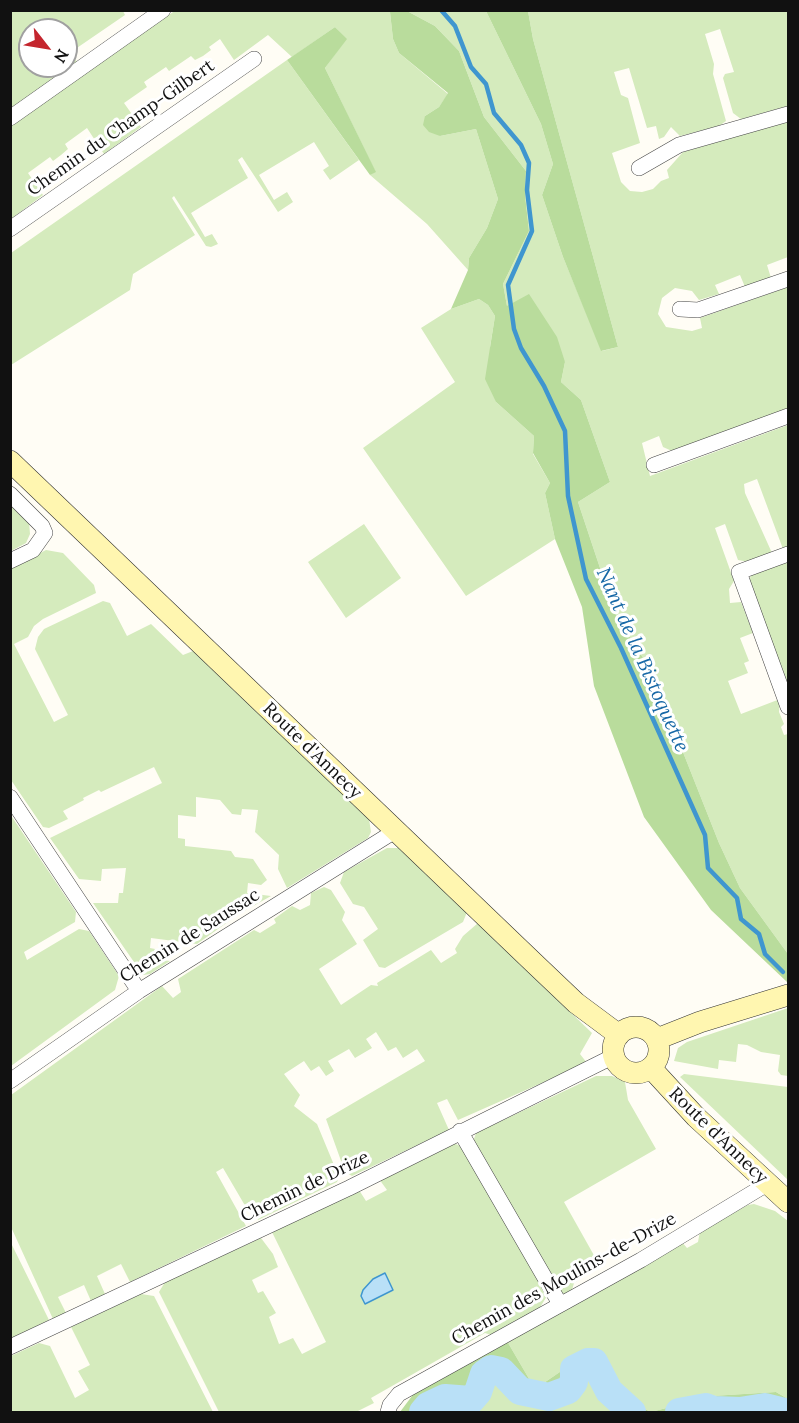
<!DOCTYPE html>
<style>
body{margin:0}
#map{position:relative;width:799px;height:1423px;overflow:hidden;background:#fffdf5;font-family:Lora,serif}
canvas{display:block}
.frame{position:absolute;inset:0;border:12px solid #111;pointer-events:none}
.north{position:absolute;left:18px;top:18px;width:60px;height:60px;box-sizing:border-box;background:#fff;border:2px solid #a0a0a0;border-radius:50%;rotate:121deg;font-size:16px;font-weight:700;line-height:24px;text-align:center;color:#111}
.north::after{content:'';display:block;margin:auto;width:21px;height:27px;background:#c4262e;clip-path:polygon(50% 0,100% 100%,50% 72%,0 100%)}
</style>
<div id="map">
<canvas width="799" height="1423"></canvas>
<div class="frame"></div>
<div class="north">N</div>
</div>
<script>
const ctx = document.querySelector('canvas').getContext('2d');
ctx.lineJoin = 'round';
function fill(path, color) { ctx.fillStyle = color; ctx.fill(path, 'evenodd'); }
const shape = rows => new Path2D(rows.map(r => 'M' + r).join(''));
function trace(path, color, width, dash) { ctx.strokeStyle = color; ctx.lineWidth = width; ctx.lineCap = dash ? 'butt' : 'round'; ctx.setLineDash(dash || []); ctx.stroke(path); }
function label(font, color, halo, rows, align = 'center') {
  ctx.font = font + ' Lora,serif'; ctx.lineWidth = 6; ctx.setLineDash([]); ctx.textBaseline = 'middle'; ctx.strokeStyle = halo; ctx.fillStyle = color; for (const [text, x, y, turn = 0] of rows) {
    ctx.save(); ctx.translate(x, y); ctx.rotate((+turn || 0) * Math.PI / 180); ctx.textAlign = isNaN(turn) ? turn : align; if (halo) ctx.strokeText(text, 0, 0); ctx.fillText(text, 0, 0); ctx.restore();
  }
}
fill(shape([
 [176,10,393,11,390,12,393,39,399,53,448,94,439,107,425,116,440,136,476,129,498,199,487,228,469,258,468,270,427,224,370,175,375,171,325,68,346,39,335,27,292,57,268,35,234,60,220,39,209,47,211,50,203,56,195,60,191,56,169,71,166,67,144,82,147,87,124,103,141,127,104,154,87,128,65,144,68,149,61,155,53,161,50,157,28,173,43,195,11,219,11,124],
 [11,11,123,11,125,15,71,52,77,62,11,108],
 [30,30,66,30,66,66,30,66],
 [407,11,486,11,541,124,553,164,542,195,563,257,602,351,618,347,533,39,528,11,788,11,788,106,741,119,733,113,723,78,725,74,734,72,720,29,705,34,714,64,713,74,726,121,719,126,680,136,671,127,664,137,659,139,656,126,647,128,629,68,614,72,621,95,628,98,640,143,612,153,621,182,630,191,642,192,653,189,661,181,669,178,667,170,683,152,788,121,788,257,767,265,771,278,745,287,740,275,715,285,719,294,699,300,692,291,675,288,662,298,658,314,666,327,692,331,702,328,700,318,788,287,788,409,672,451,663,447,659,436,642,443,650,476,788,425,788,547,783,549,757,479,744,484,745,493,772,553,749,562,738,560,725,524,715,528,734,581,729,589,730,603,741,602,753,633,740,638,749,661,744,663,748,673,728,681,741,714,780,699,779,712,784,724,781,727,784,735,788,734,788,954,740,888,719,843,650,669,615,613,578,502,610,482,581,400,561,382,565,362,507,306,503,284,529,231,525,195,526,171,484,117,459,51,435,26],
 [287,60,359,160,330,180,323,170,329,166,314,142,259,175,274,200,287,192,293,202,278,212,242,157,238,160,248,178,191,213,205,237,212,234,218,244,211,247,206,246,174,196,172,198,195,235,133,274,130,290,11,365,11,253],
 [479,299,488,305,495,316,490,347,496,402,534,436,533,454,550,483,545,493,555,539,466,596,363,448,455,382,421,328,451,309],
 [10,504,29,522,30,534,26,543,11,551],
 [364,524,401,578,346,618,308,562],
 [46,550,63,553,94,585,96,593,43,619,34,626,28,637,14,644,54,722,68,715,35,649,38,637,44,629,103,601,110,603,127,636,151,624,183,655,193,651,369,819,371,832,368,838,287,888,278,869,279,855,255,832,258,810,242,809,241,815,232,814,220,800,196,797,196,817,178,815,178,838,185,839,185,846,231,851,235,857,253,859,267,880,261,885,248,883,247,893,271,896,239,914,197,944,151,938,150,948,155,949,153,959,170,961,150,974,143,975,93,903,118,903,119,893,123,893,126,868,102,869,101,881,79,879,50,838,162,783,154,767,101,792,99,790,83,798,84,800,63,811,68,819,49,828,43,827,11,780,11,568],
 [788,558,788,699,748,582,752,574],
 [10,814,76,912,75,922,24,952,27,960,79,929,89,931,119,976,115,990,11,1066],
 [387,848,399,848,467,912,463,922,385,968,379,967,363,940,378,929,364,907,353,904,340,883,344,872],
 [324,887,331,890,345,912,342,920,357,944,319,969,341,1005,371,985,378,986,377,983,431,950,441,963,457,953,455,949,463,936,478,923,592,1033,580,1054,587,1063,458,1120,447,1099,437,1103,449,1130,352,1176,345,1172,326,1119,425,1061,417,1049,403,1058,396,1047,388,1051,376,1032,366,1039,372,1048,355,1058,349,1049,328,1061,334,1071,326,1076,319,1066,311,1071,304,1061,284,1074,300,1095,294,1106,317,1124,339,1177,337,1182,258,1220,253,1211,247,1209,223,1168,216,1172,246,1226,130,1282,121,1264,97,1276,105,1294,91,1301,84,1285,58,1297,66,1313,53,1319,11,1227,11,1095,162,986,173,998,181,992,178,979,254,930,260,933,276,923,274,919,292,906,300,910,310,905,311,893],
 [788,1008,788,1076,781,1075,778,1071,780,1055,761,1052,747,1045,738,1044,736,1062,719,1060,718,1069,674,1061,678,1048,687,1042],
 [684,1074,788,1087,788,1180,680,1077],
 [596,1076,612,1076,625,1082,628,1100,656,1149,564,1202,600,1266,574,1283,572,1290,565,1294,558,1292,473,1142,476,1133],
 [453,1143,463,1147,547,1296,539,1309,491,1335,485,1333,371,1398,374,1403,356,1412,219,1412,159,1292,165,1282,261,1238,273,1254,278,1267,252,1280,258,1293,263,1291,276,1313,269,1317,279,1344,293,1338,302,1354,326,1342,272,1232,359,1190,366,1201,387,1190,379,1179],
 [754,1204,775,1211,788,1221,788,1399,776,1392,712,1396,651,1412,634,1404,622,1394,594,1353,573,1363,535,1389,507,1341,681,1241,687,1248,698,1242,700,1231,748,1205],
 [10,1241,49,1320,11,1339,10,1339],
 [141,1294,154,1296,213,1412,11,1412,11,1356,39,1343,50,1346,75,1398,89,1390,78,1371,90,1365,71,1327],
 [595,1375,621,1412,432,1412,448,1405,470,1406,485,1396,491,1381,496,1379,510,1390,582,1388,585,1381]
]), '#d5ebbd');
fill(shape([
 [393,11,407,11,435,26,459,51,484,117,526,171,525,195,529,231,503,284,507,306,529,294,557,337,565,362,561,382,581,400,610,482,578,502,615,613,650,669,719,843,740,888,788,954,787,982,711,910,644,817,594,686,582,607,555,539,545,493,550,483,533,453,534,436,496,402,485,379,495,316,488,305,479,299,451,309,468,270,469,258,487,228,498,199,476,129,440,136,429,132,423,125,425,116,439,107,448,93,399,53,393,39,390,12],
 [486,11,528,11,533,39,618,347,601,351,563,257,542,195,553,164,541,124],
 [335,27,347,39,325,68,376,172,370,175,287,60],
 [507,1341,535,1389,573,1363,594,1353,622,1394,634,1404,651,1412,712,1396,776,1392,788,1399,788,1412,621,1412,594,1375,585,1381,582,1388,571,1401,532,1403,496,1379,491,1381,485,1396,470,1406,448,1405,432,1412,400,1412,415,1392]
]), '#b9dc9c');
const water = shape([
 [385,1273,393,1290,365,1304,361,1296,363,1290,373,1279,385,1273]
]);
fill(water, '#b9e0f7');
trace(water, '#3f96cf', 1.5);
trace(shape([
 [441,10,455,26,471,67,486,84,494,113,521,145,529,163,527,190,532,231,508,285,514,329,521,348,544,386,565,431,568,496,586,579,621,648,705,835,708,868,737,898,741,919,759,934,765,954,783,972],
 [740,1412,740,1411]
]), '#3f96cf', 4.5);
trace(shape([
 [423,1412,428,1406,445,1398,471,1400,478,1392,484,1374,491,1369,501,1371,520,1391,549,1397,568,1390,574,1382,574,1369,588,1362,594,1362,609,1391,632,1412],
 [679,1412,706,1407,714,1410,740,1411,765,1407,785,1412]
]), '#b9e0f7', 28);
const street = shape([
 [10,118,163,10],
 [639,168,679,145,788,114],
 [10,229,254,59],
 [680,309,698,310,788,279],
 [654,465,788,416],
 [10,494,42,526,45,533,33,550,10,561],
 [788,554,739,572,788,707],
 [10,797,139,991],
 [10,1081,139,991,395,831],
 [460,1131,560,1304],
 [10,1347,349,1188,614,1056],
 [388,1412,390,1405,399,1394,641,1260,767,1184]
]);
const secondary = shape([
 [10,461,535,964,576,1003,619,1035],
 '613 1050a23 23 0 1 1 46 0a23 23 0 1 1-46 0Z',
 [657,1039,700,1022,788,995],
 [651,1068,696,1117,788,1202]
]);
trace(street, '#444', 16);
trace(secondary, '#333', 22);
trace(street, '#fff', 15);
trace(secondary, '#fff6b0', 21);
label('18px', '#111', '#fff', [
 ["Chemin du Champ-Gilbert",121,128,-35],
 ["Route d'Annecy",312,751,44],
 ["Chemin de Saussac",190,936,-32],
 ["Route d'Annecy",718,1136,44],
 ["Chemin de Drize",305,1187,-26],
 ["Chemin des Moulins-de-Drize",564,1279,-29]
]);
label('italic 20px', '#1768a6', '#fff', [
 ["Nant de la Bistoquette",642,660,66]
]);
</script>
